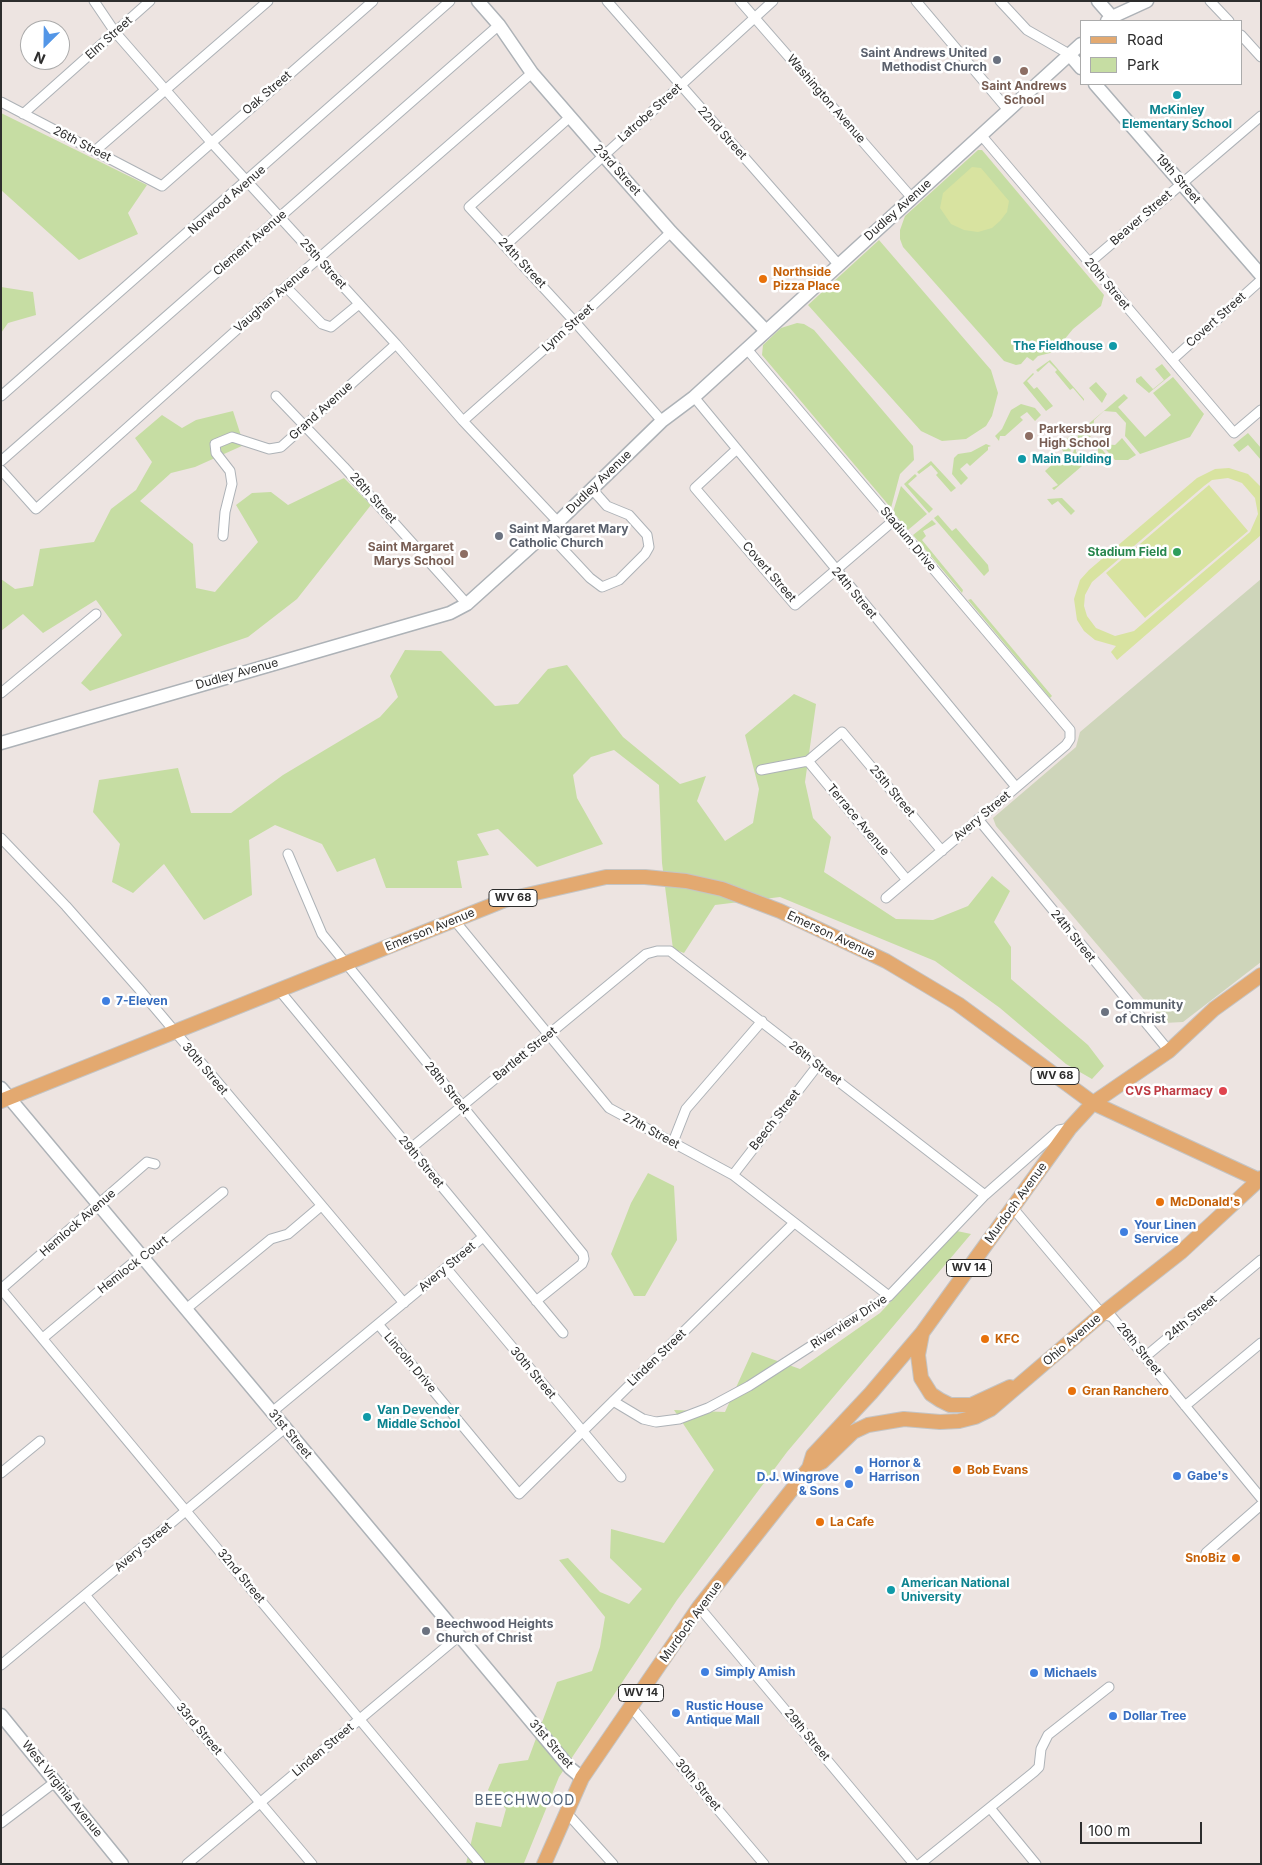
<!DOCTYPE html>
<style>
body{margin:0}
#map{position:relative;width:1262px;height:1865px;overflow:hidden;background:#ede4e1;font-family:Inter,sans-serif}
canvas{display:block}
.frame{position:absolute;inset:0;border:2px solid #2d2d2d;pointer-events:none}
.legend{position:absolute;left:1080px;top:20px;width:162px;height:65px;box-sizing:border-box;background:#fff;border:1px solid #ababab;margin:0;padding:6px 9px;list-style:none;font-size:15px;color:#2d2d2d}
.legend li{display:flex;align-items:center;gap:10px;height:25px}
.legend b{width:25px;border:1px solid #ababab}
.north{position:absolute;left:20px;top:20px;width:50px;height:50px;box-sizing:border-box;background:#fff;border:1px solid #ababab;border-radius:50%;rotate:203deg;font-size:14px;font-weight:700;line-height:20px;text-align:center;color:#2d2d2d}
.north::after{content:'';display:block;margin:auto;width:18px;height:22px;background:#5396e7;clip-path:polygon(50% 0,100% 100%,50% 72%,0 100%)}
.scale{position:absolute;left:1080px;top:1822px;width:122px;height:22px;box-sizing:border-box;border:2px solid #2d2d2d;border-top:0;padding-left:6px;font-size:15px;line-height:18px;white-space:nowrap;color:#2d2d2d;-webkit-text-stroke:4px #fff;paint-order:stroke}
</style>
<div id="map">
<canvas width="1262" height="1865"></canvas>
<div class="frame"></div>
<ul class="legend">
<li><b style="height:6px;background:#e3a970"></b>Road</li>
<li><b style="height:14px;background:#c6dda3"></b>Park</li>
</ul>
<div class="north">N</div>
<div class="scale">100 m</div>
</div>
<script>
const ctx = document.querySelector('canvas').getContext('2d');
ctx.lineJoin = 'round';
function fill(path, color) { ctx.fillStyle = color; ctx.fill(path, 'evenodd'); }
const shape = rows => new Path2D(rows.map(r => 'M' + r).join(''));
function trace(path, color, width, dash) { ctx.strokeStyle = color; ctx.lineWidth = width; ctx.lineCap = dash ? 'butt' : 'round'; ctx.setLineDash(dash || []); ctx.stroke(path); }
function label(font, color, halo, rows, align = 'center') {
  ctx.font = font + ' Inter,sans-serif'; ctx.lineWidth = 5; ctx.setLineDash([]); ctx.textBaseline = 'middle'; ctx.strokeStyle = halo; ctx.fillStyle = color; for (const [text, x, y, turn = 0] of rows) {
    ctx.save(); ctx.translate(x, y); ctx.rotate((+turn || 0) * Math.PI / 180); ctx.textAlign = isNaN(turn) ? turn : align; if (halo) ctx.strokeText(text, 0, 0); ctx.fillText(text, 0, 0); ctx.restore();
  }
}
fill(shape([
 [1,113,147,185,128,213,138,234,79,260,1,190],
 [978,150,982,150,1104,295,1101,306,1073,329,1059,346,1050,353,1038,356,1033,361,1027,357,1021,364,1016,365,1004,361,903,247,900,239,900,230,905,216],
 [879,240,991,370,998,393,992,416,986,426,966,439,942,441,921,431,808,305],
 [1,287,33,292,36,315,8,323,1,333],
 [797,323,804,324,814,330,913,446,914,460,900,474,891,508,762,355,763,345,781,328],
 [1050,360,1084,399,1084,401,1073,388,1070,390,1055,372,1057,370,1049,362,1038,372,1036,370],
 [1162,364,1171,375,1149,393,1136,382,1136,379,1141,376,1153,389,1164,380,1155,369],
 [1033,373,1034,374,1027,381,1034,389,1037,387,1053,406,1046,411,1023,383],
 [1173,377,1204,414,1190,437,1140,454,1125,436,1126,423,1116,412,1104,411,1094,420,1093,434,1086,426,1124,394,1128,398,1118,407,1145,437,1171,415,1153,393],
 [1096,382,1107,394,1102,403,1089,388],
 [1021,404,1035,408,1041,415,1035,421,1027,412,1020,417,1023,420,1005,436,1000,436,999,441,995,436,1002,429,1011,410],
 [233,411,244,445,195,467,171,473,140,501,193,544,196,588,215,592,258,542,236,505,252,493,271,492,288,505,344,478,371,505,297,599,248,637,90,691,81,683,122,635,96,600,43,633,23,614,1,631,1,579,15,589,33,586,40,549,94,542,111,509,136,490,152,462,135,438,162,415,182,428,196,420],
 [1080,429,1086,431,1091,437,1083,436,1076,443,1076,452,1082,458,1091,459,1098,453,1098,446,1100,447,1110,459,1109,461,1092,459,1085,465,1073,453],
 [1075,432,1070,453,1082,466,1054,490,1052,488,1058,485,1045,471,1057,460,1060,463,1067,457,1059,445],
 [1248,433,1261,448,1261,460,1248,445,1239,452,1233,445],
 [1122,438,1136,455,1128,460,1115,460,1101,444,1115,445],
 [986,444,991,446,988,447,988,450,970,466,967,463,960,469,968,478,961,485,952,474,954,458,958,454,971,452],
 [931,461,956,488,951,492,936,475,938,473,931,465,919,474,917,472],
 [915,474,917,476,908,484,933,509,929,513,904,484],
 [901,486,927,514,908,530,893,512],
 [1062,498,1075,511,1071,515,1058,501,1052,505,1047,499],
 [938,515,952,531,956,528,988,565,989,571,984,576,934,518],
 [932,520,936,524,923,531,926,536,922,540,963,590,962,593,913,535],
 [971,599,1052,696,1050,698,968,600],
 [405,650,441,651,495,706,518,704,548,669,567,665,623,737,680,784,706,776,697,801,725,841,753,823,759,789,745,735,794,694,816,704,805,782,813,818,831,837,824,872,896,919,933,920,968,906,992,876,1010,891,994,922,1011,947,1011,979,1088,1045,1104,1066,1092,1079,1066,1064,1000,1008,935,961,780,897,715,905,684,953,673,949,662,863,659,785,614,750,591,757,573,775,577,798,603,844,537,867,498,829,477,834,489,855,457,861,462,888,386,888,375,858,337,872,322,844,275,825,249,840,252,895,204,920,164,864,133,893,112,882,120,844,93,812,99,780,178,768,191,813,231,813,283,775,380,717,398,697,390,676],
 [648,1173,674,1186,677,1240,645,1296,634,1296,611,1254,631,1203],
 [957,1231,971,1234,787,1452,677,1600,559,1777,524,1863,466,1864,476,1822,501,1827,506,1809,488,1790,499,1764,528,1760,557,1682,592,1671,600,1647,605,1617,559,1560,568,1558,600,1592,629,1604,642,1589,610,1558,611,1529,664,1543,714,1470,674,1410,725,1412,752,1352,800,1369,880,1313]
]), '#c6dda3');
fill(shape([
 [1261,579,1261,962,1183,1022,1164,1023,996,826,993,818,1076,747,1080,732]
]), '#ced5ba');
fill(shape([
 [972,167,981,168,1009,201,1007,212,1000,221,992,228,978,232,964,230,951,224,940,208,943,193],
 [1229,468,1248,474,1261,487,1261,535,1117,660,1111,652,1116,646,1095,640,1084,631,1077,620,1074,599,1080,580,1089,570,1197,478,1215,469],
 [1228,478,1242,483,1255,498,1258,514,1250,532,1134,631,1115,636,1096,628,1087,616,1084,606,1085,595,1092,582,1204,486,1212,480],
 [1209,485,1248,531,1145,618,1106,573]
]), '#d8e3a0');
const street = shape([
 [94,1,115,32,211,142,396,344,463,421,558,522],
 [607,1,838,264],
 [740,1,912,198],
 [916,1,1008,110],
 [1000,1,1027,30,1069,54],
 [1210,1,1229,21],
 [1241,35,1261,57],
 [1,102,162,186,373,1],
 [23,114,150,1],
 [570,117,469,207,575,322,662,421],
 [981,135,1234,433,1261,410],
 [96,150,268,1],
 [506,245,773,1],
 [1089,263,1261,116],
 [286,287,322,324,331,327,359,304],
 [746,348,1070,730,1070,739,1066,745,886,898],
 [1172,360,1261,280],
 [1,396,450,1],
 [276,396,344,467,467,604],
 [694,397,1016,787],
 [463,421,575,322,671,232],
 [737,449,695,488,795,605,893,521],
 [1,461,499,25],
 [1,470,36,509,251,317,532,73],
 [547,532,590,578,602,587,619,580,645,554,649,547,647,535,629,515,607,506,592,489],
 [223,536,225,512,232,484,230,471,216,453,215,444,232,437,269,449,281,447,396,344],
 [1,693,96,614],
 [808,761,907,880],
 [761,770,808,761,842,732,942,851],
 [978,819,1169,1051],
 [1,838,66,906,139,989,404,1303],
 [288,854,322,934,583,1254,584,1259,582,1264,536,1301],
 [455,921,609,1108,733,1175,889,1296],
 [279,990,563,1333],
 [673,1142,686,1109,762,1021],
 [410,1149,646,954,657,951,670,951,985,1195],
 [733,1175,818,1065],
 [1012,1207,1102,1314,1112,1317,1261,1498],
 [446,1268,621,1477],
 [1,1289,480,1864],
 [1,1289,147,1162,155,1164],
 [186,1309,271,1239,288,1234,321,1206],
 [378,1324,519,1494,794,1223],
 [43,1338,141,1256,148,1254,223,1192],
 [1145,1357,1261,1260],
 [613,1401,643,1419,656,1422,679,1419,708,1408,749,1386,889,1296,985,1195,1059,1130,1070,1128],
 [1185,1406,1261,1343],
 [272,1412,483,1237],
 [1,1473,40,1441],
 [1206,1553,1261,1505],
 [85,1595,312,1864],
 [699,1607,914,1864],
 [1,1665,285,1428],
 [631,1707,764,1864],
 [990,1808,1036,1864],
 [566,1812,613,1864],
 [1,1823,55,1782],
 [187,1864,459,1636],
 [920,1864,1034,1772,1039,1767,1041,1749,1048,1735,1109,1687]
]);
const secondary = shape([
 [478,1,499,25,532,73,604,156,671,232,766,331],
 [1098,1,1112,17],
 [1107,21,1112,17,1147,1],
 [1069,54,1081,68],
 [1095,84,1261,275],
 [1,743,450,613,467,604,558,522,662,421,694,397,1081,44],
 [1,1088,570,1768,582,1778],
 [1,1715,122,1864]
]);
const primary = shape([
 [1,1101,505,900,606,877,645,877,686,881,722,889,780,911,886,961,958,1004,1093,1103,1259,1180],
 [922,1334,918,1355,921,1378,931,1394,940,1400,950,1405,971,1405,1010,1387],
 [809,1468,822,1462,853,1432,868,1425,904,1419,940,1422,959,1421,975,1417,991,1409,1102,1314,1181,1252,1261,1178],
 [544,1864,582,1778,699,1607,809,1468,813,1455,871,1393,922,1333,1070,1128,1093,1103,1169,1051,1214,1009,1261,975]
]);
trace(street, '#adb2b7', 11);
trace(secondary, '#adb2b7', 15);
trace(primary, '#c4c4c4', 16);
trace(street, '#fff', 9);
trace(secondary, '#fff', 12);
trace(primary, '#e3a970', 14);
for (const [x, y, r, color] of [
 [997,60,5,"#6b7280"],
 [1024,71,5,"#8d6e63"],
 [1177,95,5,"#0f9aa8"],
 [763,279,5,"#e8710a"],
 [1113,346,5,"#0f9aa8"],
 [1029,436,5,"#8d6e63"],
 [1022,459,5,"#0f9aa8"],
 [499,536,5,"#6b7280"],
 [1177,552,5,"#2e9e5b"],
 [464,554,5,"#8d6e63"],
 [106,1001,5,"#3f7fe0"],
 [1105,1012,5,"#6b7280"],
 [1223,1091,5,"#e0444e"],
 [1160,1202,5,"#e8710a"],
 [1124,1232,5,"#3f7fe0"],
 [985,1339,5,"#e8710a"],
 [1072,1391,5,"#e8710a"],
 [367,1417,5,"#0f9aa8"],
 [859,1470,5,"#3f7fe0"],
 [957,1470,5,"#e8710a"],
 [1177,1476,5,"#3f7fe0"],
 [849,1484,5,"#3f7fe0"],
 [820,1522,5,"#e8710a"],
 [1236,1558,5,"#e8710a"],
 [891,1590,5,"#0f9aa8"],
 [426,1631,5,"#6b7280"],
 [705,1672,5,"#3f7fe0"],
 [1034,1673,5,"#3f7fe0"],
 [676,1713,5,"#3f7fe0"],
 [1113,1716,5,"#3f7fe0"]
]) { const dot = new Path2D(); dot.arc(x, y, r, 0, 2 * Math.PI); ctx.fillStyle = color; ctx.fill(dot); trace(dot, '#fff', 2); }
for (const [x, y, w] of [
 [513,898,48],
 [1055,1076,48],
 [969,1268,45],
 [641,1693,45]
]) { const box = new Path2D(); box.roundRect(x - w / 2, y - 8.5, w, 17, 4); ctx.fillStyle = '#fff'; ctx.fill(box); trace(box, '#2d2d2d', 1); }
label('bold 11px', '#2d2d2d', null, [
 ["WV 68",513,898],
 ["WV 68",1055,1076],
 ["WV 14",969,1268],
 ["WV 14",641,1693]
]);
label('12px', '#2d2d2d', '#fff', [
 ["Elm Street",109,38,-42],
 ["Oak Street",267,93,-41],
 ["Washington Avenue",826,99,49],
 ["Latrobe Street",650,113,-42],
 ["22nd Street",722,133,48],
 ["26th Street",82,144,27],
 ["23rd Street",617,170,48],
 ["19th Street",1178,179,49],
 ["Norwood Avenue",227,200,-41],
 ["Dudley Avenue",898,210,-42],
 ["Beaver Street",1141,218,-41],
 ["Clement Avenue",250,243,-41],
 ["24th Street",522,263,47],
 ["25th Street",323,264,48],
 ["20th Street",1107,284,50],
 ["Vaughan Avenue",272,299,-41],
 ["Covert Street",1216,320,-42],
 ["Lynn Street",568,328,-42],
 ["Grand Avenue",321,411,-42],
 ["Dudley Avenue",599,482,-44],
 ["26th Street",373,498,48],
 ["Stadium Drive",908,539,50],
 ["Covert Street",769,572,49],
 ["24th Street",854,593,50],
 ["Dudley Avenue",237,674,-16],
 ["25th Street",892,791,50],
 ["Avery Street",982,816,-40],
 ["Terrace Avenue",858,820,50],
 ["Emerson Avenue",430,930,-22],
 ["Emerson Avenue",831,935,25],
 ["24th Street",1073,936,51],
 ["Bartlett Street",525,1054,-39],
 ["26th Street",815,1063,38],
 ["30th Street",205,1069,50],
 ["28th Street",447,1088,51],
 ["Beech Street",775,1120,-52],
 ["27th Street",651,1131,28],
 ["29th Street",421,1162,50],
 ["Murdoch Avenue",1016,1203,-54],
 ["Hemlock Avenue",78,1223,-41],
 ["Hemlock Court",133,1265,-38],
 ["Avery Street",447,1267,-40],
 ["24th Street",1191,1318,-40],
 ["Riverview Drive",849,1322,-33],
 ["Ohio Avenue",1072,1340,-41],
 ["26th Street",1139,1349,51],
 ["Linden Street",657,1358,-44],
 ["Lincoln Drive",410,1363,50],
 ["30th Street",533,1373,50],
 ["31st Street",290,1434,50],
 ["Avery Street",143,1547,-40],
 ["32nd Street",241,1576,50],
 ["Murdoch Avenue",691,1622,-54],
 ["33rd Street",199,1729,50],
 ["29th Street",807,1735,50],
 ["31st Street",551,1744,49],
 ["Linden Street",323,1750,-40],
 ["30th Street",698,1785,50],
 ["West Virginia Avenue",62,1789,51]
]);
label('bold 12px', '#5b616d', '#fff', [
 ["Saint Andrews United",987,53,"right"],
 ["Methodist Church",987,67,"right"],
 ["Saint Margaret Mary",509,529],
 ["Catholic Church",509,543],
 ["Community",1115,1005],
 ["of Christ",1115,1019],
 ["Beechwood Heights",436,1624],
 ["Church of Christ",436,1638]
], 'left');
label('bold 12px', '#785e54', '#fff', [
 ["Saint Andrews",1024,86],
 ["School",1024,100],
 ["Parkersburg",1039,429,"left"],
 ["High School",1039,443,"left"],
 ["Saint Margaret",454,547,"right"],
 ["Marys School",454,561,"right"]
]);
label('bold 12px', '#0d838f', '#fff', [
 ["McKinley",1177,110,"center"],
 ["Elementary School",1177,124,"center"],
 ["The Fieldhouse",1103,346,"right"],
 ["Main Building",1032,459],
 ["Van Devender",377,1410],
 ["Middle School",377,1424],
 ["American National",901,1583],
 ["University",901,1597]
], 'left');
label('bold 12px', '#c56008', '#fff', [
 ["Northside",773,272],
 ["Pizza Place",773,286],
 ["McDonald's",1170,1202],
 ["KFC",995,1339],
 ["Gran Ranchero",1082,1391],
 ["Bob Evans",967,1470],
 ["La Cafe",830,1522],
 ["SnoBiz",1226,1558,"right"]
], 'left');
label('bold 12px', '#27864d', '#fff', [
 ["Stadium Field",1167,552]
], 'right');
label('bold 12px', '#366cbe', '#fff', [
 ["7-Eleven",116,1001],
 ["Your Linen",1134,1225],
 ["Service",1134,1239],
 ["Hornor &",869,1463],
 ["Harrison",869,1477],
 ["Gabe's",1187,1476],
 ["D.J. Wingrove",839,1477,"right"],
 ["& Sons",839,1491,"right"],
 ["Simply Amish",715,1672],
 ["Michaels",1044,1673],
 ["Rustic House",686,1706],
 ["Antique Mall",686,1720],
 ["Dollar Tree",1123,1716]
], 'left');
label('bold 12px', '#be3a42', '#fff', [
 ["CVS Pharmacy",1213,1091]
], 'right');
ctx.letterSpacing = '1px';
label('14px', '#516379', '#fff', [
 ["BEECHWOOD",525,1801]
]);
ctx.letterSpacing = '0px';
</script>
